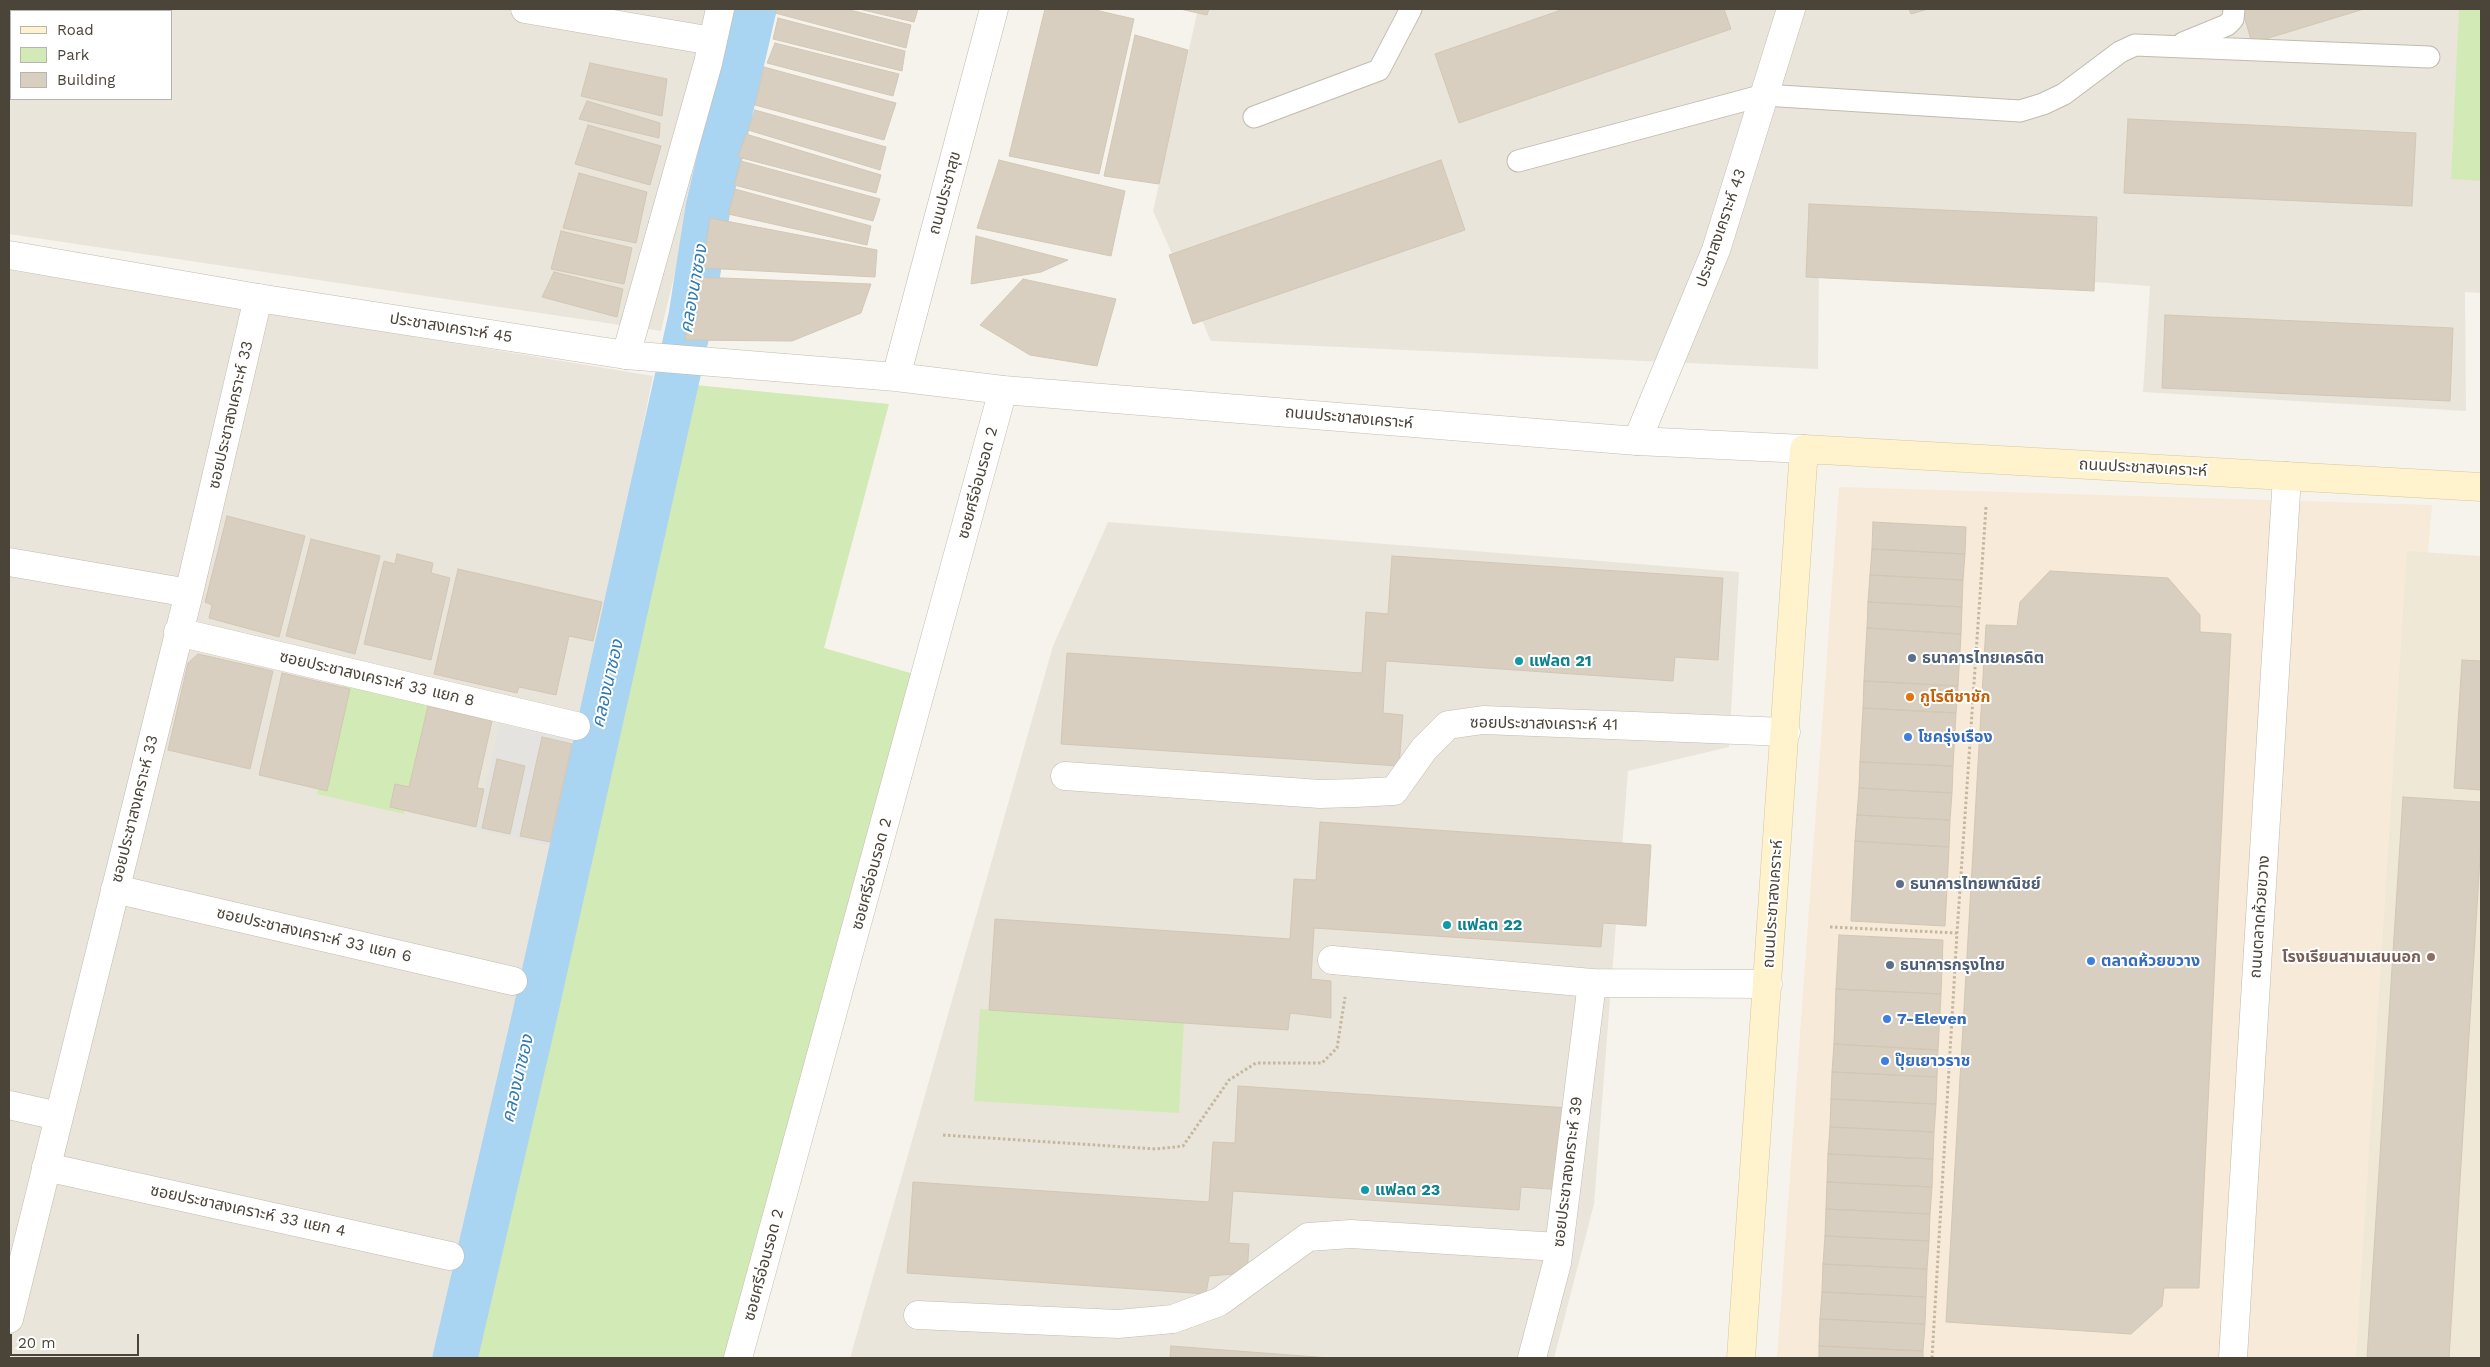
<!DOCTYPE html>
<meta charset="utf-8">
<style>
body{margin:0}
#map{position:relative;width:2490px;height:1367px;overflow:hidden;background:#f6f3ec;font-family:"Work Sans",sans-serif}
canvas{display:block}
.frame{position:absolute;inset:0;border:10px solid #4b4439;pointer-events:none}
.legend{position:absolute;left:10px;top:10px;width:162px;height:90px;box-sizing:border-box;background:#fff;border:1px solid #b7b4b0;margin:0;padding:6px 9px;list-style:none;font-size:15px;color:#4b4439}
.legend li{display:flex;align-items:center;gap:10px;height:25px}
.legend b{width:25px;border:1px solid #b7b4b0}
.scale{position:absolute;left:10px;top:1334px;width:129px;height:22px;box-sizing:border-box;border:2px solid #4b4439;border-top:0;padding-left:6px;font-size:15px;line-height:18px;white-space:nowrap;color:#4b4439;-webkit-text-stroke:4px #fff;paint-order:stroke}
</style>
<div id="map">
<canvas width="2490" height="1367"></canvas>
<div class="frame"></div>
<ul class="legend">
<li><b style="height:6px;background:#fff3cd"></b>Road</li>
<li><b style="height:14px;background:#d2eab5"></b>Park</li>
<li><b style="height:14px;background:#d8cfc1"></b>Building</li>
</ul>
<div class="scale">20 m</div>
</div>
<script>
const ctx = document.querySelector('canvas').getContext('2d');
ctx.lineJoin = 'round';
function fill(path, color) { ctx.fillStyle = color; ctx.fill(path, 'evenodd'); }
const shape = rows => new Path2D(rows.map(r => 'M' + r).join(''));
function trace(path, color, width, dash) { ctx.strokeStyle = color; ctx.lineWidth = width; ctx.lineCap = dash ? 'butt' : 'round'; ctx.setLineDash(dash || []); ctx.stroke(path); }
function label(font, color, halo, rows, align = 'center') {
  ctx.font = font + ' "Work Sans","Noto Sans Thai",sans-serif'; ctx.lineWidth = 4; ctx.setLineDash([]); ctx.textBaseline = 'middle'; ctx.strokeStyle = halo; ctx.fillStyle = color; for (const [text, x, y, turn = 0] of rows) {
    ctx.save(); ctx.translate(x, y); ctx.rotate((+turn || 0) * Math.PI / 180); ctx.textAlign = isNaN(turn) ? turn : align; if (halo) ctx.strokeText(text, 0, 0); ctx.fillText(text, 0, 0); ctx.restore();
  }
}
fill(shape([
 [9,9,738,9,661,331,9,234],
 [11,11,171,11,171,99,11,99],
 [1198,9,2481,9,2481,293,2465,292,2466,411,2143,392,2150,286,1819,262,1818,369,1211,341,1153,211],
 [9,270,653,376,483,1217,448,1358,9,1358],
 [1108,522,1739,572,1729,747,1628,771,1594,1204,1554,1358,850,1358,1053,646]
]), '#eae5da');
fill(shape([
 [1839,487,2432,505,2358,1358,1777,1358]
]), '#f7ead8');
fill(shape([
 [2407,551,2481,556,2481,1358,2356,1358]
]), '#efe8d6');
fill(shape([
 [2459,9,2481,9,2481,181,2451,179],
 [685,384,889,404,824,648,914,674,726,1358,467,1358,536,1090],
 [344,681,430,701,404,814,317,794],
 [980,1009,1184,1021,1179,1113,974,1101]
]), '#d2eab5');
fill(shape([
 [499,724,576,740,554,847,477,830]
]), '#e5e3e0');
trace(shape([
 [455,1358,535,1014,691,316,708,208,754,9]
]), '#a9d4f2', 45);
const building = shape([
 [777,9,846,9,911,25,906,48,775,13,777,9],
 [859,9,918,9,914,22,859,9],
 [1045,9,1091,9,1134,19,1099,174,1009,156,1045,9],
 [1180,9,1209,9,1207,15,1180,9],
 [1564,9,1724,9,1731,29,1459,123,1435,54,1564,9],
 [1909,9,1928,9,1911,14,1909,9],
 [2242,9,2364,9,2252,43,2242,9],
 [778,18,905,51,902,71,773,39,778,18],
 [1135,35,1188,50,1159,184,1104,176,1135,35],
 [775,43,899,74,893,96,767,63,775,43],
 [590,63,667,79,662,116,581,96,590,63],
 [764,67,896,103,884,140,755,105,764,67],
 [587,101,660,123,659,138,579,119,587,101],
 [755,110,886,147,880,170,748,130,755,110],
 [2128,119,2416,133,2412,206,2124,193,2128,119],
 [588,125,661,146,650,185,575,164,588,125],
 [746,134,881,175,876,193,738,157,746,134],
 [999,160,1125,191,1111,256,977,228,999,160],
 [1441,160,1465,230,1193,324,1169,255,1441,160],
 [741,161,880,199,873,221,734,185,741,161],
 [579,173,647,192,636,243,563,228,579,173],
 [735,189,871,226,867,245,728,214,735,189],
 [1809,204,2097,217,2094,291,1806,277,1809,204],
 [710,218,877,250,875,277,703,268,710,218],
 [561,231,632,248,624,284,551,269,561,231],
 [976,236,1068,260,1041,272,971,284,976,236],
 [554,272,623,289,617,317,542,297,554,272],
 [697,277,871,284,861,313,792,341,685,340,697,277],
 [1023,279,1116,299,1097,366,1030,355,980,325,1023,279],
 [2165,315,2453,328,2450,401,2162,388,2165,315],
 [227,516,305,536,279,637,209,618,212,605,205,602,227,516],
 [1873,522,1966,527,1965,554,1872,549,1873,522],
 [311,539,380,556,355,654,286,636,311,539],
 [1872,549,1965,554,1963,580,1870,575,1872,549],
 [397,554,433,563,431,573,450,578,431,660,364,644,384,561,395,564,397,554],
 [1392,556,1723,578,1718,660,1675,657,1673,681,1386,661,1383,713,1403,715,1399,766,1061,744,1067,653,1362,673,1366,612,1388,614,1392,556],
 [458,569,602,602,593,641,569,636,556,695,519,687,517,693,434,674,458,569],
 [2050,571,2168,578,2200,615,2200,632,2231,634,2199,1288,2164,1288,2162,1306,2131,1334,1946,1322,1986,625,2017,626,2020,602,2050,571],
 [1870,575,1963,580,1962,607,1868,602,1870,575],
 [1868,602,1962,607,1961,634,1867,628,1868,602],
 [1867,628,1961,634,1958,686,1864,681,1867,628],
 [198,654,273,671,250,769,168,750,188,663,198,654],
 [2462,660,2481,661,2481,790,2454,788,2462,660],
 [282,673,350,689,327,791,259,775,282,673],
 [1864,681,1958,686,1956,713,1863,708,1864,681],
 [428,706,492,721,477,788,484,789,476,827,390,807,395,784,409,787,428,706],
 [1863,708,1956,713,1953,766,1860,762,1863,708],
 [542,737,572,744,550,842,520,836,542,737],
 [497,759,525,766,510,834,482,828,497,759],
 [1860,762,1953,766,1952,793,1859,788,1860,762],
 [1859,788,1952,793,1950,820,1857,815,1859,788],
 [2403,797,2481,802,2481,842,2449,1358,2367,1358,2403,797],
 [1857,815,1950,820,1949,847,1855,841,1857,815],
 [1320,822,1651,845,1646,926,1603,923,1601,947,1314,928,1311,979,1331,981,1331,1018,1290,1013,1288,1030,989,1010,995,919,1290,939,1294,879,1316,880,1320,822],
 [1855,841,1949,847,1945,926,1851,921,1855,841],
 [1839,935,1943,940,1941,994,1836,989,1839,935],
 [1836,989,1941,994,1938,1050,1834,1044,1836,989],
 [1834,1044,1938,1050,1937,1077,1832,1072,1834,1044],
 [1832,1072,1937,1077,1936,1104,1831,1099,1832,1072],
 [1238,1086,1569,1108,1564,1190,1521,1187,1519,1210,1233,1191,1229,1243,1249,1244,1247,1273,1209,1276,1206,1294,907,1273,913,1182,1209,1202,1213,1142,1235,1143,1238,1086],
 [1831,1099,1936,1104,1934,1132,1830,1127,1831,1099],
 [1830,1127,1934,1132,1933,1159,1828,1154,1830,1127],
 [1828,1154,1933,1159,1932,1187,1827,1182,1828,1154],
 [1827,1182,1932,1187,1930,1214,1826,1209,1827,1182],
 [1826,1209,1930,1214,1929,1241,1825,1236,1826,1209],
 [1825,1236,1929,1241,1927,1269,1823,1264,1825,1236],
 [1823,1264,1927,1269,1926,1297,1822,1292,1823,1264],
 [1822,1292,1926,1297,1925,1324,1820,1319,1822,1292],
 [1820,1319,1925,1324,1923,1351,1819,1346,1820,1319],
 [1171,1346,1330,1358,1170,1358,1171,1346],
 [1819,1346,1923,1351,1923,1358,1819,1358,1819,1346]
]);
fill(building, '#d8cfc1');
trace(building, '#d3c7b4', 1);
const service = shape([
 [2183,43,2227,25,2233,19,2234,9],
 [1254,117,1379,70,1411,9],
 [1518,161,1764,95,2020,111,2043,104,2064,94,2120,52,2135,45,2429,57]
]);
const pedestrian = shape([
 [2233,1358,2287,476]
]);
const minor = shape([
 [525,9,712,41],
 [626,355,708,63,720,9],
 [1637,441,1716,250,1791,9],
 [9,562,189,593],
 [178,632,576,726],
 [1065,776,1320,794,1355,793,1394,791,1424,749,1448,725,1483,720,1786,732],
 [115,889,513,981],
 [1332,960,1592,983,1768,984],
 [9,1105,58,1116],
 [46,1167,450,1256],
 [918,1315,1118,1324,1173,1319,1219,1302,1308,1237,1351,1234,1558,1247],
 [9,1319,189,593,258,298],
 [738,1358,1003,390],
 [1532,1358,1557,1263,1592,983]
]);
const tertiary = shape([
 [9,255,258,298,626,355,896,377,1003,390,1637,441,1804,449],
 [896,377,994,9]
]);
const secondary = shape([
 [1741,1358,1804,449,2481,487]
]);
trace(service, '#c2bbae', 23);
trace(pedestrian, '#c2bbae', 29);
trace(minor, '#c2bbae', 29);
trace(tertiary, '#c2bbae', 29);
trace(secondary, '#d6c79b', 29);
trace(shape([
 [1830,927,1957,933],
 [943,1135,1156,1149,1183,1146,1229,1080,1256,1063,1322,1063,1337,1048,1345,997],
 [1932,1358,1957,933,1986,507]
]), '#c4b79f', 3, [2.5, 2.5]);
trace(service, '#fff', 21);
trace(pedestrian, '#fff', 28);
trace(minor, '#fff', 28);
trace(tertiary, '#fff', 28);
trace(secondary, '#fff3cd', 28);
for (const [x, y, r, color] of [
 [1912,658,5,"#5c6f8a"],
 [1519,661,5,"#0f9aa8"],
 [1910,697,5,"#e8710a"],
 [1908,737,5,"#3f7fe0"],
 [1900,884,5,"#5c6f8a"],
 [1447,925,5,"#0f9aa8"],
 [2431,957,5,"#8d6e63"],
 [2091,961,5,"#3f7fe0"],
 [1890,965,5,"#5c6f8a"],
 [1887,1019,5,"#3f7fe0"],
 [1885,1061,5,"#3f7fe0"],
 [1365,1190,5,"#0f9aa8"]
]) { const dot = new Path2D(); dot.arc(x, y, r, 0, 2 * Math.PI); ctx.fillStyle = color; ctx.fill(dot); trace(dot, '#fff', 2); }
label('16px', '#4b4439', '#fff', [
 ["ถนนประชาสุข",945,193,-75],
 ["ประชาสงเคราะห์ 43",1721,228,-71],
 ["ประชาสงเคราะห์ 45",451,328,9],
 ["ซอยประชาสงเคราะห์ 33",231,415,-77],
 ["ถนนประชาสงเคราะห์",1349,418,5],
 ["ถนนประชาสงเคราะห์",2143,468,3],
 ["ซอยศรีอ่อนรอด 2",978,483,-75],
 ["ซอยประชาสงเคราะห์ 33 แยก 8",377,679,13],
 ["ซอยประชาสงเคราะห์ 41",1544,724,1],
 ["ซอยประชาสงเคราะห์ 33",135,809,-76],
 ["ซอยศรีอ่อนรอด 2",872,874,-75],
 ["ถนนประชาสงเคราะห์",1773,904,-86],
 ["ถนนตลาดห้วยขวาง",2260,917,-86],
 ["ซอยประชาสงเคราะห์ 33 แยก 6",314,935,13],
 ["ซอยประชาสงเคราะห์ 39",1568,1172,-83],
 ["ซอยประชาสงเคราะห์ 33 แยก 4",248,1211,12],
 ["ซอยศรีอ่อนรอด 2",764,1265,-75]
]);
label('bold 16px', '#4e5e75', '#fff', [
 ["ธนาคารไทยเครดิต",1922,658],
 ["ธนาคารไทยพาณิชย์",1910,884],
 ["ธนาคารกรุงไทย",1900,965]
], 'left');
label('bold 16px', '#0d838f', '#fff', [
 ["แฟลต 21",1529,661],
 ["แฟลต 22",1457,925],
 ["แฟลต 23",1375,1190]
], 'left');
label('bold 16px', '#c56008', '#fff', [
 ["กูโรตีชาชัก",1920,697]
], 'left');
label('bold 16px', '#366cbe', '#fff', [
 ["โชครุ่งเรือง",1918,737],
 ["ตลาดห้วยขวาง",2101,961],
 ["7-Eleven",1897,1019],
 ["ปุ๊ยเยาวราช",1895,1061]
], 'left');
label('bold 16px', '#785e54', '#fff', [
 ["โรงเรียนสามเสนนอก",2421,957]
], 'right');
label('italic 18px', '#2e7ab2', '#fff', [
 ["คลองนาซอง",694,289,-80],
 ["คลองนาซอง",608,684,-77],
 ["คลองนาซอง",518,1079,-77]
]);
</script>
